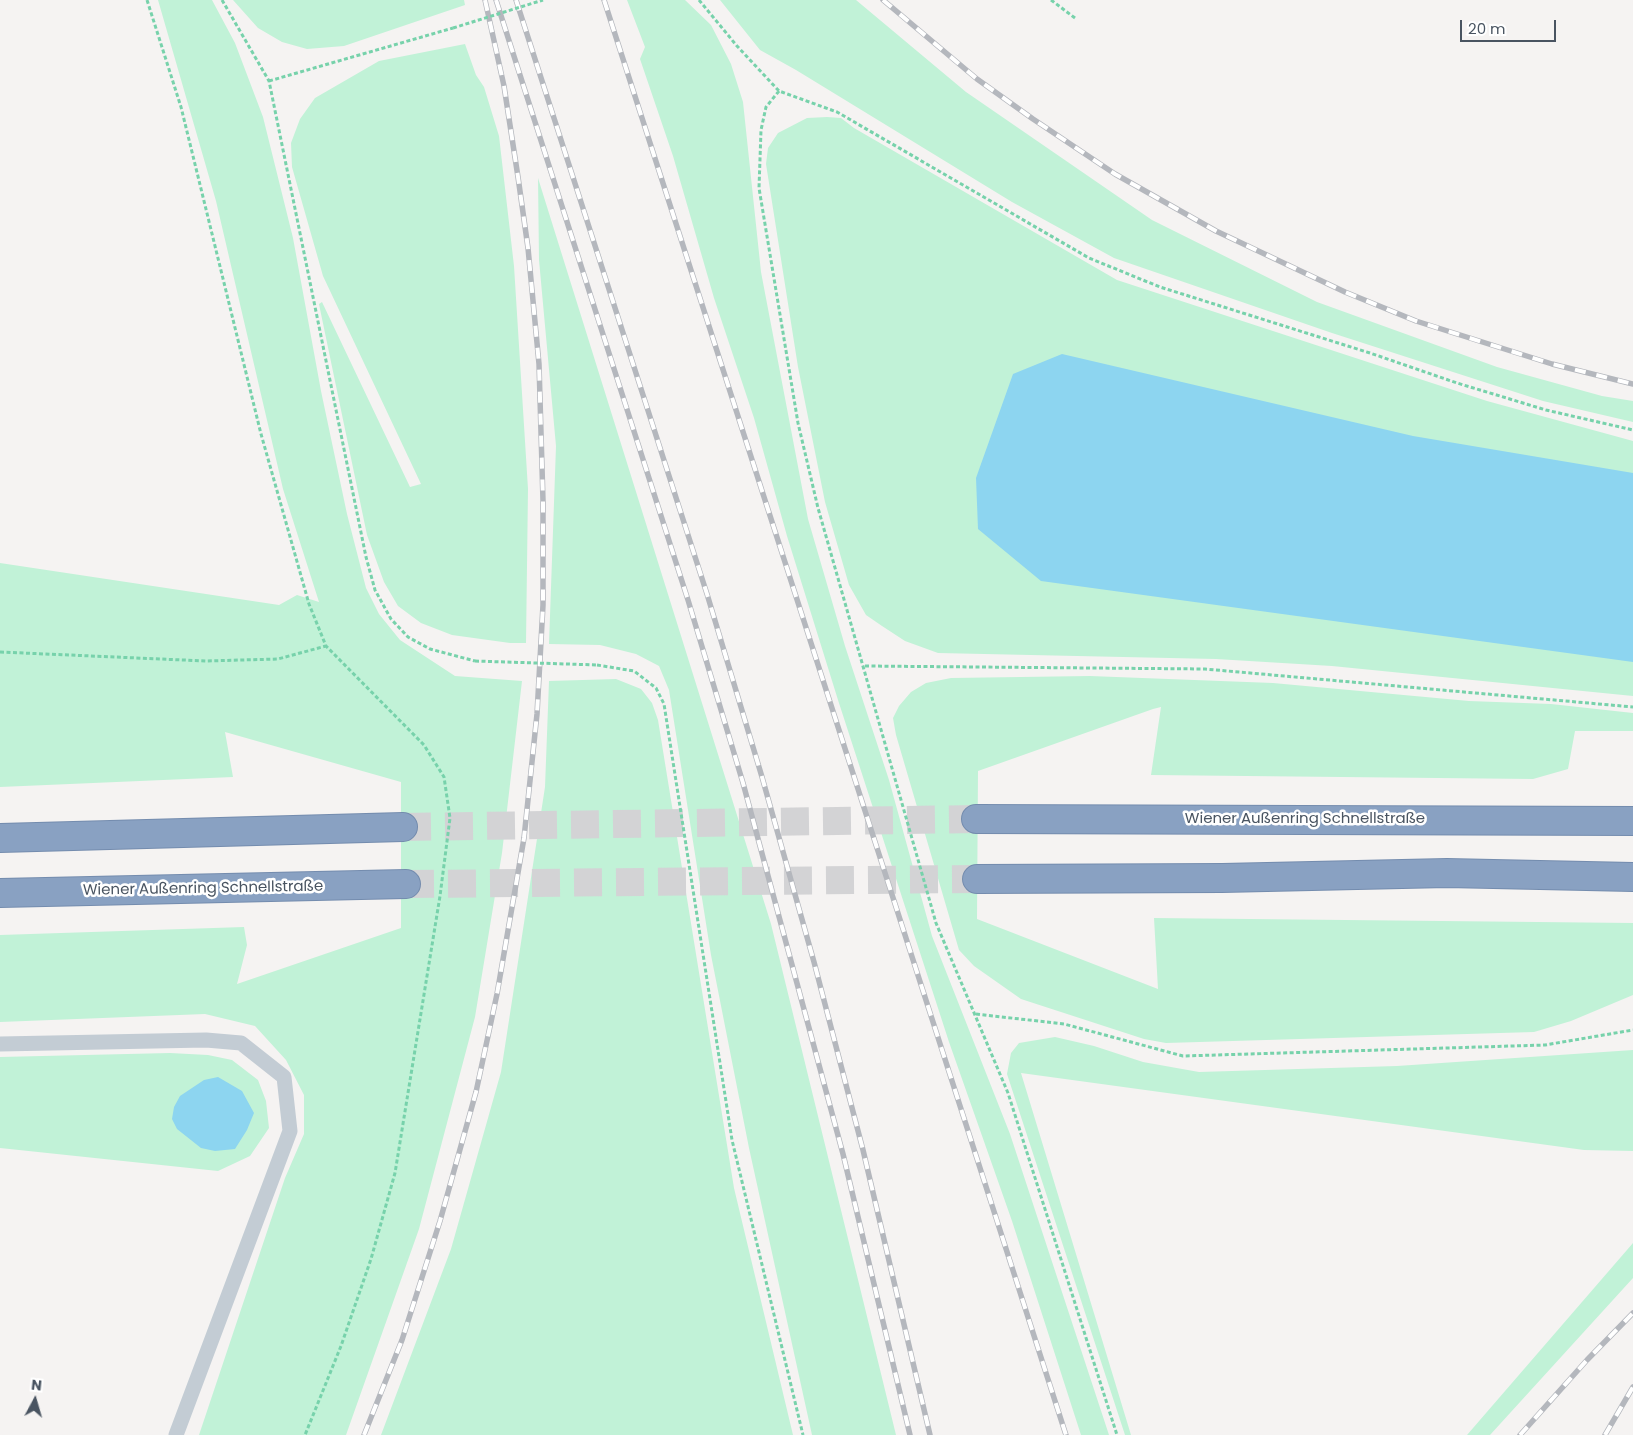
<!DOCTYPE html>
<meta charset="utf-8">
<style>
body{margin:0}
#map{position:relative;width:1633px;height:1435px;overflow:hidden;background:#f5f3f2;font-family:Poppins,sans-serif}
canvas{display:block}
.north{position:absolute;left:10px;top:1375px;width:50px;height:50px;-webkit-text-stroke:4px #fff;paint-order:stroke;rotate:6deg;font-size:14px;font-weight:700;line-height:20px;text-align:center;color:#495461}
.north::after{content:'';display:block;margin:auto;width:18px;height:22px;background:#495461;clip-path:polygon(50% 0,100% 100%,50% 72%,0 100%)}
.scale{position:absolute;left:1460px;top:20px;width:96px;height:22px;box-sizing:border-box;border:2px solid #495461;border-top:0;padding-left:6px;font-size:15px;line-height:18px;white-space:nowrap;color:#495461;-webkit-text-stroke:4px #fff;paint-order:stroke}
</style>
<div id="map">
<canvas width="1633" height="1435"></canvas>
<div class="north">N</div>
<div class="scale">20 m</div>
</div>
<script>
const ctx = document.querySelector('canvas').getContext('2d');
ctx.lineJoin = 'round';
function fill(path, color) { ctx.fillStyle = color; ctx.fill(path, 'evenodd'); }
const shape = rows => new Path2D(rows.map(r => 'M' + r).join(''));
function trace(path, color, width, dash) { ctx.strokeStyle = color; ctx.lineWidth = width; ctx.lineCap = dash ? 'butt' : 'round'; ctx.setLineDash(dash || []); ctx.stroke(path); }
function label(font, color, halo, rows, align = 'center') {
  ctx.font = font + ' Poppins,sans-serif'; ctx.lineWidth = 5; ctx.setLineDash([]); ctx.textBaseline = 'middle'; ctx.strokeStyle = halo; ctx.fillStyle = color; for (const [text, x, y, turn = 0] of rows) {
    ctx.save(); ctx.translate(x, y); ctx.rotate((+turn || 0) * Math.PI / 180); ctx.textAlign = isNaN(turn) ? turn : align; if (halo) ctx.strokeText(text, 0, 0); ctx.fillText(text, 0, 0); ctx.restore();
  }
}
fill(shape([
 [158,0,212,0,235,43,263,117,293,238,321,391,347,514,366,588,379,614,400,640,455,676,522,681,502,853,475,1017,419,1229,346,1435,199,1435,285,1178,304,1134,304,1095,286,1060,255,1026,205,1014,0,1022,0,935,244,927,247,945,237,984,401,928,401,782,225,732,233,777,0,787,0,563,279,605,297,595,319,602,283,489,216,201],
 [233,0,464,0,465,5,344,46,307,49,282,42,258,28],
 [627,0,685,0,711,25,731,64,743,102,761,272,808,519,845,646,889,780,932,936,1010,1134,1109,1435,1081,1435,1012,1221,949,1042,838,700,787,536,754,418,714,298,673,156,640,59,645,47],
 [720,0,856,0,966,92,1152,220,1317,302,1497,367,1602,396,1633,401,1633,422,1543,401,1332,333,1114,258,1012,202,796,70,760,50],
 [465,44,476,75,484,87,499,136,514,266,528,489,526,643,510,643,452,635,421,623,398,606,384,582,367,535,320,309,319,304,322,302,410,487,421,484,323,276,292,167,291,143,300,119,315,98,379,61],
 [827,117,841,118,854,128,1117,280,1487,401,1633,441,1633,696,1332,666,1216,659,938,653,905,641,882,626,866,615,849,585,825,502,798,367,766,164,768,148,778,133,807,118],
 [538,178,771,924,896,1435,812,1435,749,1148,711,955,669,690,659,666,636,654,600,645,549,644,556,446,539,260],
 [1090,676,1273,683,1469,701,1551,704,1633,713,1633,731,1575,731,1568,769,1533,779,1151,775,1161,707,1153,709,978,771,977,919,1158,989,1154,918,1633,923,1633,995,1571,1021,1534,1032,1166,1043,1144,1039,1021,999,974,966,959,950,896,735,893,718,899,706,911,692,926,683,951,678],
 [616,679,641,689,652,703,658,720,734,1188,793,1435,381,1435,451,1249,501,1072,545,787,549,681],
 [1055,1037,1094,1046,1143,1062,1199,1072,1397,1066,1633,1050,1633,1151,1584,1150,1021,1073,1131,1435,1125,1435,1007,1074,1011,1053,1019,1043],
 [170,1053,208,1055,232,1060,258,1080,266,1101,269,1128,250,1156,218,1171,0,1148,0,1057],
 [1633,1243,1633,1278,1490,1435,1467,1435]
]), '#c1f2d7');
fill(shape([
 [1062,354,1413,436,1633,473,1633,662,1041,581,978,529,976,478,1013,374],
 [218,1077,242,1091,254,1113,247,1130,235,1149,215,1151,201,1148,177,1129,172,1119,174,1107,180,1096,204,1080]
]), '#8dd5f0');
trace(shape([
 [403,827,976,819],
 [406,884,977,879]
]), '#d3d3d5', 28, [28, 14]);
const motorway = shape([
 [976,819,1633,821],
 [0,838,403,827],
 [977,879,1222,878,1447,873,1633,877],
 [0,893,406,884]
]);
trace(motorway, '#748cae', 30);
trace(shape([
 [147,0,181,107,261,434,309,604,326,646,424,745,444,777,450,818,440,896,395,1173,371,1259,341,1346,305,1435],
 [222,0,269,81,366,557,375,590,391,619,408,637,430,649,475,661],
 [699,0,737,46,779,91,837,112,1089,258,1160,287,1370,353,1457,383,1546,410,1633,430],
 [1051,0,1075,18],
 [269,81,453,28],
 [779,91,766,107,761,130,759,188,798,423,818,508,936,923,1008,1093,1117,1435],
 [0,652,206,661,278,659,326,646],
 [597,665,634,671,656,688,664,704,732,1140,803,1435],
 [865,666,1205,669,1633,707],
 [976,1014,1064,1024,1183,1056,1545,1045,1633,1030]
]), '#77d2ab', 3, [4, 2.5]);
trace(shape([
 [0,1044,206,1040,241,1043,284,1077,290,1131,176,1435]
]), '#c3ccd4', 15);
trace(motorway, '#89a1c2', 28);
const rail = shape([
 [496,0,688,600,743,783,843,1154,910,1435],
 [516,0,707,594,762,777,814,962,863,1150,930,1435],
 [604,0,1066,1435],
 [883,0,977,79,1033,119,1115,174,1216,231,1345,292,1416,321,1552,364,1633,384],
 [364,1435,402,1340,440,1221,476,1092,497,994,524,838,537,714,543,605,543,501,539,364,528,248,518,177,504,86,485,0],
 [1520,1435,1587,1360,1633,1313],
 [1605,1435,1633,1387]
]);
trace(rail, '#b4b7bd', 5.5);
trace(rail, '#fff', 4, [11]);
trace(shape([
 [453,28,543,0],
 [475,661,597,665]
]), '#77d2ab', 3, [4, 2.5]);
label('15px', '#495461', '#fff', [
 ["Wiener Außenring Schnellstraße",1305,819],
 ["Wiener Außenring Schnellstraße",203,889,-1]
]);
</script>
